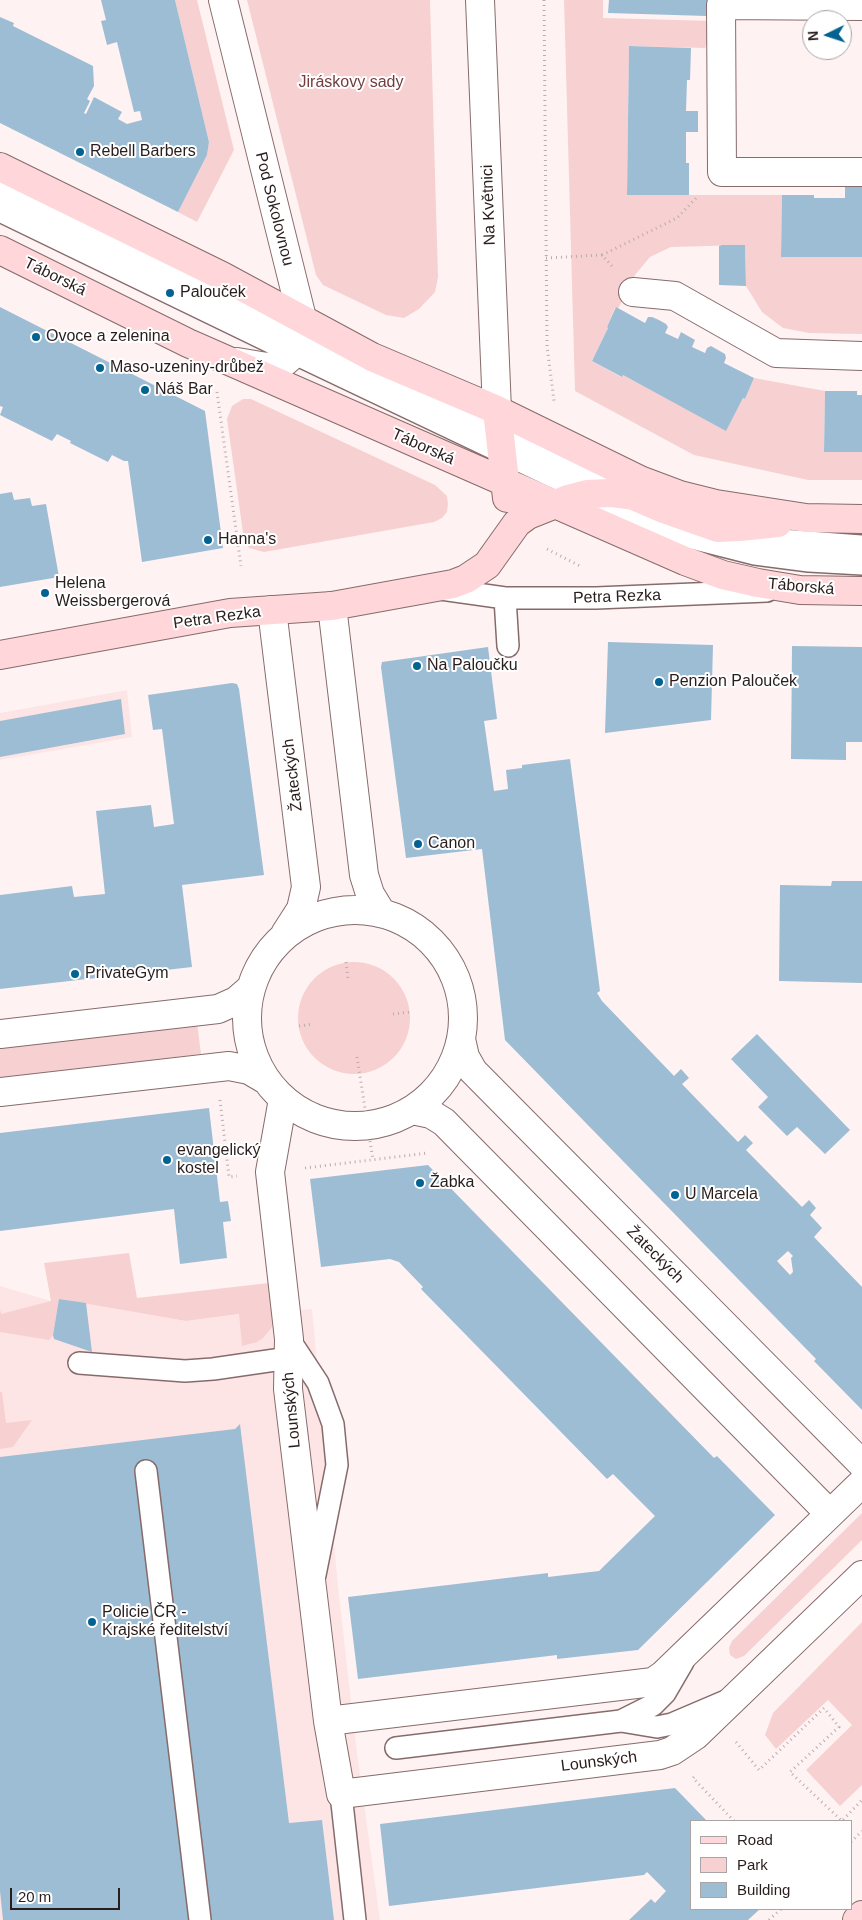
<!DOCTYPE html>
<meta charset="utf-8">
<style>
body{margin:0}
#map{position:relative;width:862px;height:1920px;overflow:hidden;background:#fff2f2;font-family:Helvetica,sans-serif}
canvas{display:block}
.legend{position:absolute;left:690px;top:1820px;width:162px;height:90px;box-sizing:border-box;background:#fff;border:1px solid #a9a5a5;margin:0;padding:6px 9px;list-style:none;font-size:15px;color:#291d1d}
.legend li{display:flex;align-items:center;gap:10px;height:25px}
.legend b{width:25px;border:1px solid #a9a5a5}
.north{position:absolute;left:802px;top:10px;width:50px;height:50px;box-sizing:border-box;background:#fff;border:1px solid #a9a5a5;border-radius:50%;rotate:266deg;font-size:14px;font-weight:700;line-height:20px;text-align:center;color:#291d1d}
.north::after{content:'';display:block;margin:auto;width:18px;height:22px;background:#026292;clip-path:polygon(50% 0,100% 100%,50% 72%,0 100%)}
.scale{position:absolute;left:10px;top:1888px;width:110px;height:22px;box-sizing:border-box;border:2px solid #291d1d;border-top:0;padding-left:6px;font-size:15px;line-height:18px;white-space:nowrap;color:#291d1d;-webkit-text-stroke:4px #fff;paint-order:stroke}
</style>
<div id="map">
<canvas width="862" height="1920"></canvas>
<ul class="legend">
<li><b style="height:6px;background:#ffd6d9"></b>Road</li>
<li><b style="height:14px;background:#f7d1d1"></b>Park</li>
<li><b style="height:14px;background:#9dbdd4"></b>Building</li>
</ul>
<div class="north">N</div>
<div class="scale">20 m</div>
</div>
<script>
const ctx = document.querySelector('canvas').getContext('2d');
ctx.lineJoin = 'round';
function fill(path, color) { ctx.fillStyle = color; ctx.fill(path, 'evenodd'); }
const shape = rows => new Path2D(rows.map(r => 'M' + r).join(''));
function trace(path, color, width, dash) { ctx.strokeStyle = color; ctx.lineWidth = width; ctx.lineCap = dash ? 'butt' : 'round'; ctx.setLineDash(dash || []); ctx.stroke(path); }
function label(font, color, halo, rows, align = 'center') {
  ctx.font = font + ' Helvetica,sans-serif'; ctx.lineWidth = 4; ctx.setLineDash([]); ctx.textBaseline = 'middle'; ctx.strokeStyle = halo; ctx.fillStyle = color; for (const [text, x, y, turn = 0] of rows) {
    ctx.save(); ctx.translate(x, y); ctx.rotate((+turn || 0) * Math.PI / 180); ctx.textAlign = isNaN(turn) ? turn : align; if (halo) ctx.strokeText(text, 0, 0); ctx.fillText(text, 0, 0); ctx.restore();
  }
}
fill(shape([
 [127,690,132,737,0,760,0,713],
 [0,1286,51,1301,59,1299,186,1321,240,1314,312,1309,338,1586,356,1745,380,1920,0,1920]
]), '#fee5e5');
fill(shape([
 [175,0,197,0,234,150,197,222,178,212,207,155,209,142],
 [247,0,430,0,438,277,435,292,419,309,404,318,386,315,323,285,316,275],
 [564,0,603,0,603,18,715,21,705,48,629,46,627,195,782,195,781,257,862,257,862,334,809,333,783,328,762,312,746,286,745,245,671,247,650,257,635,275,618,309,615,308,607,327,608,328,592,361,621,377,623,375,726,430,743,398,745,399,754,378,825,391,824,452,862,452,862,480,808,480,694,455,575,391],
 [243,399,251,399,435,485,447,496,448,504,447,512,442,518,434,522,264,552,249,548,244,540,227,419,232,406],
 '298 1018a56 56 0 1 1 112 0a56 56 0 1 1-112 0Z',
 [197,1022,201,1054,0,1079,0,1047],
 [129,1253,137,1298,269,1283,273,1316,272,1327,263,1338,257,1342,242,1346,239,1314,186,1321,59,1299,53,1335,49,1340,0,1332,0,1309,1,1314,51,1301,44,1263],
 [0,1392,2,1392,6,1423,32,1420,13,1447,0,1449],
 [862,1513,862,1540,744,1656,736,1659,730,1655,729,1648,732,1641],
 [862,1622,862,1785,840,1806,806,1770,852,1725,828,1700,776,1749,765,1735,773,1713]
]), '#f7d1d1');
fill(shape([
 [101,0,175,0,209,142,207,155,178,212,0,123,0,17,14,23,13,26,93,66,94,86,87,99,90,101,84,113,86,114,94,97,122,112,118,119,127,124,142,120,140,111,134,112,117,42,107,45,101,21,106,20],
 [609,0,707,0,707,16,608,13],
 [629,46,691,48,690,80,687,80,686,111,698,111,698,132,686,132,686,163,689,163,689,195,627,195],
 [845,187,862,187,862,257,781,257,782,195,814,195,814,198,845,198],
 [722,245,745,245,746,286,719,285,719,246],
 [0,307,205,411,223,548,142,562,128,461,124,461,112,455,108,462,70,443,71,441,57,434,52,441,0,415,3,407,0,406],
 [616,307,645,323,648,317,652,317,659,320,666,324,668,327,665,333,678,339,681,332,695,340,692,347,705,353,707,348,711,346,725,354,726,358,724,363,754,378,745,399,743,398,726,431,623,375,622,377,592,361,608,328,607,327],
 [825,391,857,391,857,395,862,395,862,452,824,452],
 [12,492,14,500,30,498,32,506,46,504,59,577,0,587,0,494],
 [608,642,713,645,711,720,605,733],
 [792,646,862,647,862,742,846,742,846,760,791,759],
 [488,647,497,719,484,721,494,791,508,789,506,770,522,768,522,765,570,759,600,991,597,993,602,1001,674,1076,681,1069,689,1078,682,1084,738,1142,745,1135,753,1143,746,1150,802,1207,809,1200,816,1208,810,1215,822,1228,814,1237,862,1287,862,1410,814,1361,816,1359,505,1040,482,849,406,858,381,667,382,662],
 [788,1251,793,1256,791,1258,793,1272,790,1275,777,1261],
 [232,683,237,684,239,689,264,875,182,885,192,967,0,989,0,895,72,886,74,897,105,894,96,811,151,805,154,827,174,824,162,729,153,730,148,695],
 [121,699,125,734,0,757,0,721],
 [832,881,862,881,862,983,779,981,780,885,831,886],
 [757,1034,850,1130,825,1154,797,1127,787,1136,758,1107,768,1097,731,1059],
 [209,1108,220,1202,228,1201,231,1221,223,1222,227,1258,180,1264,174,1209,0,1231,0,1133],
 [428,1165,714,1458,717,1456,775,1515,638,1650,557,1659,557,1655,358,1679,348,1597,548,1573,548,1577,599,1571,655,1516,613,1474,607,1479,421,1289,423,1287,399,1262,390,1259,321,1267,310,1179],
 [59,1299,86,1303,92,1352,54,1339,53,1335],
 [240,1424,289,1823,322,1820,334,1920,3,1920,0,1891,0,1457,235,1429],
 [675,1788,707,1821,691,1821,691,1909,760,1909,748,1920,629,1920,651,1899,655,1903,666,1891,647,1872,644,1875,389,1906,380,1824]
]), '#9dbdd4');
const lane = shape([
 [0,190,25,200,299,336,625,493],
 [0,211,291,352,646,521,688,537,755,554,809,561,862,564],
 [738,532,781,540,862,546],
 [441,589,505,598,596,598,767,591],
 [505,598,508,646],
 [289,1339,318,1383,333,1424,337,1465,315,1575],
 [79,1363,185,1371,213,1369,289,1358],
 [146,1471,200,1920],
 [683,1662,665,1693,653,1705,621,1721,657,1727,672,1724,726,1701],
 [396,1748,621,1721],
 [341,1794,355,1920]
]);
const street = shape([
 [223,0,304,326,289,358,282,364,267,367,237,362],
 [480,0,497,410],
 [862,6,721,5,722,172,862,172],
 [633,292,675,296,776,353,862,356],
 [332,606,364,875,370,894,381,912],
 [272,610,306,887,301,909,285,934],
 '247 1018a108 108 0 1 1 216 0a108 108 0 1 1-216 0Z',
 [0,1034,218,1009,236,1001,251,988],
 [461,1039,465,1057,473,1071,862,1464],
 [0,1092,229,1066,249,1070,266,1080],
 [283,1099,270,1172,289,1339,288,1389,328,1721,341,1794,660,1755,672,1751,696,1735,862,1575],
 [412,1110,431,1114,444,1122,829,1513],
 [328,1721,653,1682,663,1675,862,1483]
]);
const secondary = shape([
 [0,167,222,276,372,357,497,410,640,480,680,495,716,504,806,518,862,519],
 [0,250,188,343,685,561,723,575,758,583,800,590,862,591],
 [497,410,507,498],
 [0,655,230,613,332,606,453,584,466,579,487,565,517,523,528,515,568,499,587,494,611,493,633,496,661,508,718,528,740,527,778,523],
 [857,1920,862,1915]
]);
trace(lane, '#866b6b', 24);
trace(street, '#866b6b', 30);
trace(secondary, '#866b6b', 30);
trace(shape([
 [544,0,547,346,554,401],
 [602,255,677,218,698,196],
 [546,258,602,255,612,266],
 [217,392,241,566],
 [547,549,582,567],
 [346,962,348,979],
 [393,1014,410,1012],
 [299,1026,314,1024],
 [357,1057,373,1160],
 [220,1100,229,1177,237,1176],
 [305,1168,428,1153],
 [736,1742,759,1770,824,1708,839,1727,790,1772,842,1821,862,1800],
 [694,1777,693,1778,734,1821],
 [851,1842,862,1831],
 [769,1920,781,1909]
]), '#baadad', 3, [1, 4]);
trace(lane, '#fff', 21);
trace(street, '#fff', 28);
trace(secondary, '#ffd6d9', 28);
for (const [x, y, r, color] of [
 [80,152,5,"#026292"],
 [170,293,5,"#026292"],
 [36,337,5,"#026292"],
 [100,368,5,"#026292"],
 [145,390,5,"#026292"],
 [208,540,5,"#026292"],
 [45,593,5,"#026292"],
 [417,666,5,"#026292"],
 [659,682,5,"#026292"],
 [418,844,5,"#026292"],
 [75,974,5,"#026292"],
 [167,1160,5,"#026292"],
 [420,1183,5,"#026292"],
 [675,1195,5,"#026292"],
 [92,1622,5,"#026292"]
]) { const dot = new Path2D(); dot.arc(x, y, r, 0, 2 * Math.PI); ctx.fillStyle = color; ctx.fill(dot); trace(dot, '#fff', 2); }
label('16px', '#743c3f', '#fff', [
 ["Jiráskovy sady",351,83]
]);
label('16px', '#291d1d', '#fff', [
 ["Rebell Barbers",90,152],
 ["Palouček",180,293],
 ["Ovoce a zelenina",46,337],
 ["Maso-uzeniny-drůbež",110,368],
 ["Náš Bar",155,390],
 ["Hanna's",218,540],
 ["Helena",55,584],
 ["Weissbergerová",55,602],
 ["Na Paloučku",427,666],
 ["Penzion Palouček",669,682],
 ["Canon",428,844],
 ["PrivateGym",85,974],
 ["evangelický",177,1151],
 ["kostel",177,1169],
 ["Žabka",430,1183],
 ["U Marcela",685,1195],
 ["Policie ČR -",102,1613],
 ["Krajské ředitelství",102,1631]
], 'left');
label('16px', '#291d1d', '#fff', [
 ["Na Květnici",489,205,-92],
 ["Pod Sokolovnou",274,209,76],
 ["Táborská",55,277,26],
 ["Táborská",423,447,24],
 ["Táborská",801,587,5],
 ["Petra Rezka",617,597,-2],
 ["Petra Rezka",217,618,-8],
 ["Žateckých",293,775,-97],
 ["Žateckých",655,1255,45],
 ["Lounských",292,1410,-95],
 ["Lounských",599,1762,-7]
]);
</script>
